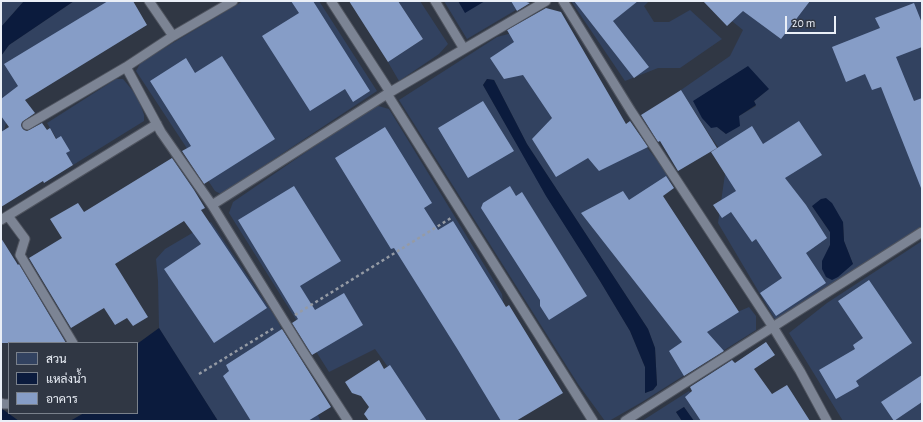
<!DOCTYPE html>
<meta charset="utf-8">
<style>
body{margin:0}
#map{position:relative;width:923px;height:422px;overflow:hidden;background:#303744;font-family:"Alegreya Sans",Sarabun,sans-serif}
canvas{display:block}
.frame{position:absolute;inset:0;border:2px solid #eaeff7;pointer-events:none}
.legend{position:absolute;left:8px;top:342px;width:130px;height:72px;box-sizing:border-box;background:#303744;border:1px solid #7a818c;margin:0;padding:5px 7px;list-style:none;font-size:12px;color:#eaeff7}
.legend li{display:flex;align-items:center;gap:8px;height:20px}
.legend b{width:20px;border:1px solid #7a818c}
.scale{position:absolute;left:785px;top:16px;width:51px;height:18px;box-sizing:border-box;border:2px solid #eaeff7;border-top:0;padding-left:5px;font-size:12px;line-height:14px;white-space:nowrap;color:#eaeff7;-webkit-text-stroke:3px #303744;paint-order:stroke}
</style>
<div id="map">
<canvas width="923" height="422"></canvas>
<div class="frame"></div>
<ul class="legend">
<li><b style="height:11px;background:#324260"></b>สวน</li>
<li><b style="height:11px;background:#0b1b3d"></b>แหล่งน้ำ</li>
<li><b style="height:11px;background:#869dc7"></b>อาคาร</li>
</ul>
<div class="scale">20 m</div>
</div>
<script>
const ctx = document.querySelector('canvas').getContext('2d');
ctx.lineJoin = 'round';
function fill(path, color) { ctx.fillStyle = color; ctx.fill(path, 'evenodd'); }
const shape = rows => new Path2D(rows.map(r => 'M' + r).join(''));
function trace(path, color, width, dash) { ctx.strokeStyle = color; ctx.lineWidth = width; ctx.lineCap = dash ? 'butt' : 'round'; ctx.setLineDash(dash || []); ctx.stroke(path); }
fill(shape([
 [1,1,24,1,1,27],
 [74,1,115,1,13,98,3,134,1,135,1,56,9,45],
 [243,1,319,1,377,91,221,194,215,191,136,71,141,62],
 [398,1,420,1,448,44,439,54,399,81,388,62,423,39],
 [444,1,531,1,467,39],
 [571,1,649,1,644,6,654,22,669,22,690,10,722,39,680,68,658,68,625,81],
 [707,1,922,1,922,226,776,321,718,223,727,160,709,134,681,90,730,56,743,30],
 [769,89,754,101,756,106,739,116,726,134,717,127],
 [812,206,843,222,844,241,853,264,823,261,830,245,830,232],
 [512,33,641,140,672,179,632,205,710,324,749,307,756,316,756,330,642,402,609,421,605,421,578,384,399,100,497,37],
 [487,79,494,80,527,144,648,329,655,348,657,385,653,390,645,393,645,367,630,331,600,281,546,195,483,85],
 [116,79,123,79,138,97,144,115,144,121,73,165,47,123],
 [375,105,389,109,502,294,506,325,507,421,427,421,375,349,329,372,229,213,233,202],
 [211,222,278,321,320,420,319,421,218,421,159,328,158,281,156,259,165,249],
 [922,241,922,421,843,421,789,333,827,303],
 [689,391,710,421,694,421,684,407,676,412,682,421,642,421]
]), '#324260');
fill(shape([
 [24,1,74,1,9,45,1,56,1,27],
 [458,1,485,1,465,13],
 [748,66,769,89,754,101,756,105,739,116,740,126,726,134,717,127,711,128,702,118,693,101],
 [487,79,494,80,527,144,648,329,655,348,657,385,653,390,645,393,645,367,630,331,600,281,546,196,483,85],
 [826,198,832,203,843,222,844,241,853,264,838,277,832,280,826,277,822,269,822,261,830,245,830,232,812,206,821,199],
 [159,328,218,421,70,421,84,413,137,413,137,344],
 [684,407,694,421,682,421,676,412],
 [1,408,19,421,1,421]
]), '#0b1b3d');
fill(shape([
 [108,1,133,1,147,25,25,100,35,113,22,122,21,125,22,128,24,130,27,131,42,123,47,130,50,128,56,139,61,136,70,151,66,153,73,165,44,183,43,181,1,207,1,132,9,127,1,116,1,99,18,86,4,64],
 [291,1,313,1,370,91,353,102,345,89,310,111,262,36,299,13],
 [349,1,398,1,423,39,388,62],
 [511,1,523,1,530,3,517,11],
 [574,1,638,1,613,21,649,67,634,78],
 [703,1,810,1,781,39,743,11,727,26],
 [914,3,922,23,922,47,896,57,914,101,922,98,921,188,881,87,872,90,865,74,846,82,832,47,880,28,875,18],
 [546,8,561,12,626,124,630,121,648,147,599,171,588,158,556,177,532,139,552,118,523,75,504,79,490,58,514,42,507,30],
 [222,56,275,139,204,184,182,151,191,146,150,81,186,58,195,73],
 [681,90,717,148,678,171,660,141,658,142,641,115],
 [483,101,514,151,468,178,438,128],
 [799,121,822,155,785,178,806,205,827,238,806,253,826,283,776,316,760,293,782,278,756,239,752,242,731,212,722,218,713,205,736,191,711,152,752,126,763,144],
 [385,127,432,203,424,208,438,230,453,221,506,307,509,305,563,393,516,421,501,421,458,350,394,248,391,249,335,158],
 [172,158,194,190,205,208,201,210,267,308,214,343,164,269,201,244,184,221,115,264,148,317,133,326,127,318,115,325,104,308,71,328,29,258,62,238,50,219,78,203,84,212],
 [666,176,674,188,663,196,739,312,707,332,724,351,684,376,669,351,682,342,581,213,623,191,629,200],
 [294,186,341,261,300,286,315,310,344,293,363,325,312,355,292,323,298,319,238,220],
 [510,186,516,196,522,192,587,296,549,320,540,306,540,300,481,208,483,203],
 [1,238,18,265,19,264,66,343,1,343],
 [869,280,912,343,856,381,859,386,836,399,819,370,855,349,853,345,863,338,838,301],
 [282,329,331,407,308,421,251,421,223,376,229,371,226,365],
 [766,342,775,355,754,369,772,394,787,385,810,421,701,421,685,397,692,391,690,387,732,360,735,363],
 [379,360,384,369,390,365,427,421,369,421,364,414,369,407,361,396,352,393,345,382],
 [922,375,922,402,894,421,881,402]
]), '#869dc7');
const lane = shape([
 [149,1,173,36],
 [331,1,390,92],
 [435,1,464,49],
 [563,1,631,111,773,327,800,371,827,421],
 [126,67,173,36,233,1],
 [387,94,593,421],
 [27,125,126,67,161,132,212,205,302,350,348,421],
 [212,205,387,94,546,1],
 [8,216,25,239,20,255,73,343],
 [1,220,157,124],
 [1,403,4,404,9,404],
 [625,421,922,232]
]);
trace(lane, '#4f545f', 11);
trace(shape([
 [295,315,451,218],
 [199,374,274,328]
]), '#959ba5', 2.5, [3, 3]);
trace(lane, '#7c8494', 9);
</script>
